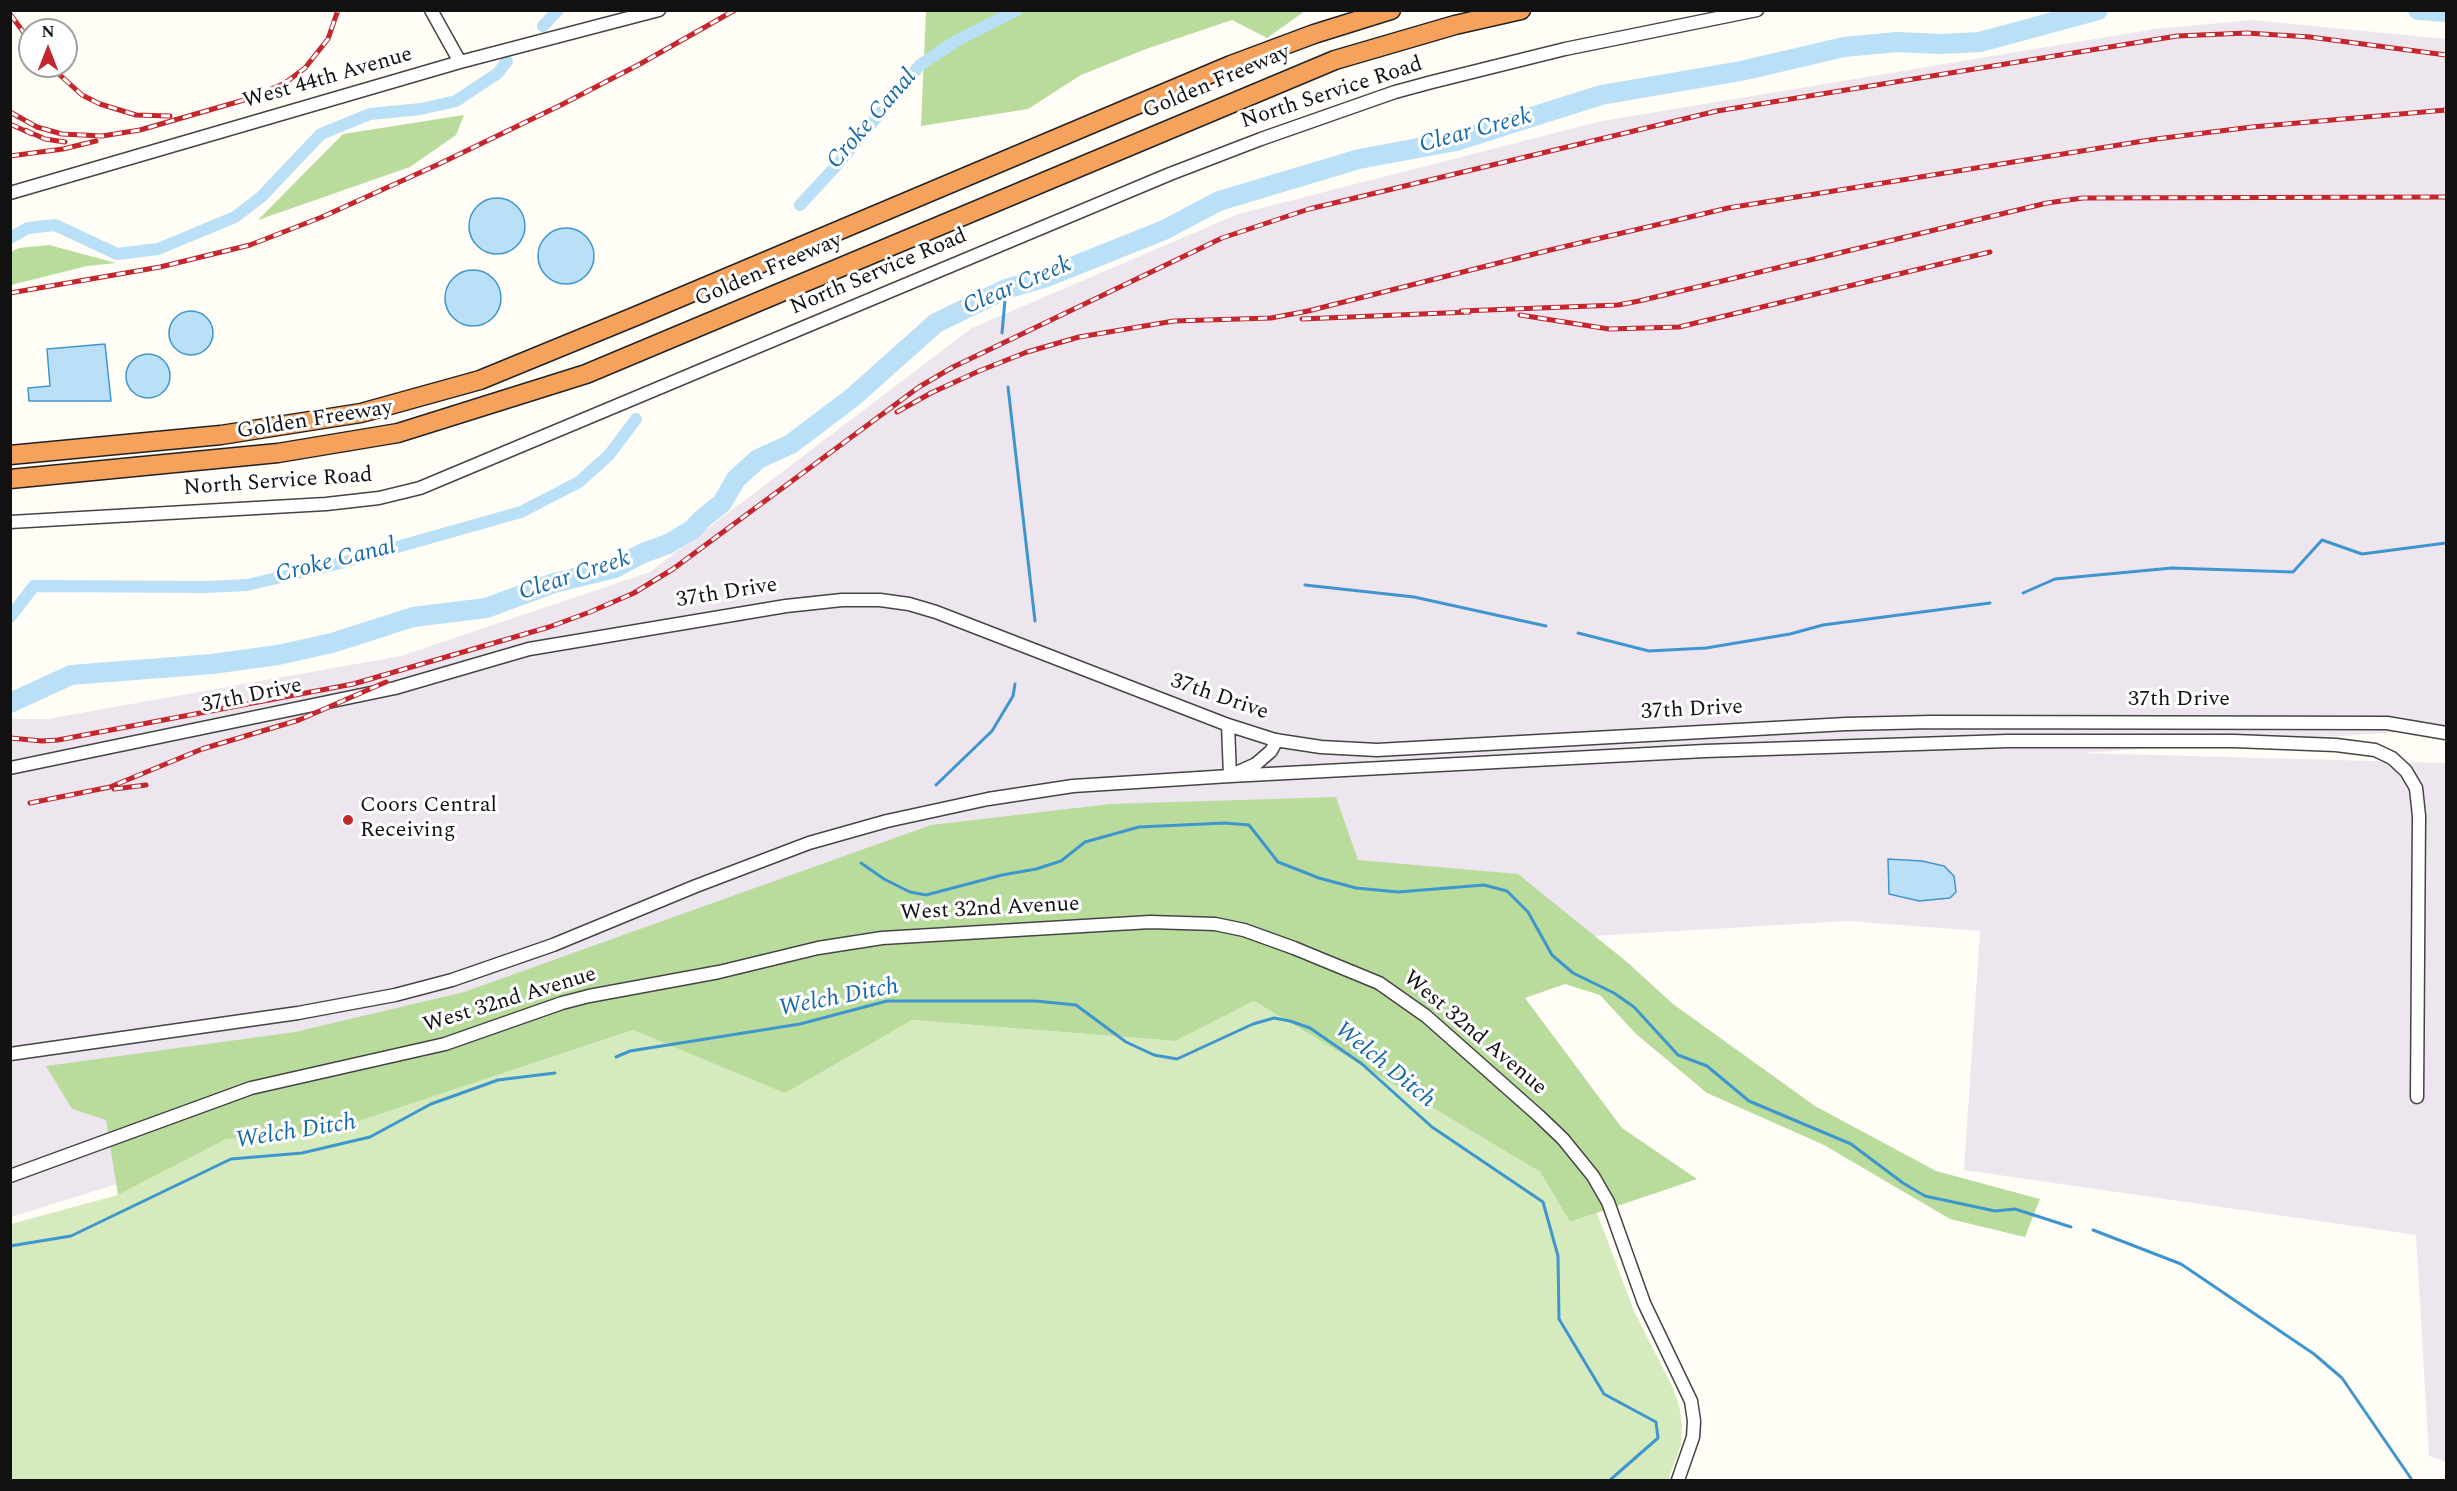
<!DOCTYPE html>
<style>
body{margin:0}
#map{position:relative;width:2457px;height:1491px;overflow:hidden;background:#fffdf5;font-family:Spectral,serif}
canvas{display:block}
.frame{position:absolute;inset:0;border:12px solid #111;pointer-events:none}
.north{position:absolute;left:18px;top:18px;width:60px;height:60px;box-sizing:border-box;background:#fff;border:2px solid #a0a0a0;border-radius:50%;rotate:0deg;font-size:16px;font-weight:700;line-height:24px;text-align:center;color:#111}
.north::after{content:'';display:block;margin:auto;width:21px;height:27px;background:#c4262e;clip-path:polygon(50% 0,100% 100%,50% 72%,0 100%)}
</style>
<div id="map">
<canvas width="2457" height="1491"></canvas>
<div class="frame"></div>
<div class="north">N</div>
</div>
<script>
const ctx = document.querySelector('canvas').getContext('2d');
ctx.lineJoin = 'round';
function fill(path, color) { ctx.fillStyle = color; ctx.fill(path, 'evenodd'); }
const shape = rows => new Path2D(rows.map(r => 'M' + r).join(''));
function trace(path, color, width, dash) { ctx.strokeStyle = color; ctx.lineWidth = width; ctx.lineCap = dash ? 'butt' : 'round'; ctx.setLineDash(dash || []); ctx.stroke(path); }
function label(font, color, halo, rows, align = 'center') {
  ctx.font = font + ' Spectral,serif'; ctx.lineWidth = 6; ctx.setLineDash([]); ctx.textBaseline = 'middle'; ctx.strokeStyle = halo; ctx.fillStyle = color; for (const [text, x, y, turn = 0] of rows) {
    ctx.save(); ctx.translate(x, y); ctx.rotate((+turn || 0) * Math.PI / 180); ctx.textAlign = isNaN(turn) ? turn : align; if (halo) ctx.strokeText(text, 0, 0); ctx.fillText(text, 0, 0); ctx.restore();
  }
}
fill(shape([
 [2252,20,2446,39,2446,729,2082,753,2446,763,2446,1462,2429,1456,2416,1235,1964,1170,1980,931,1848,921,1187,960,694,1005,11,1217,10,719,47,719,401,656,650,572,972,328,1238,214,1602,121,2155,29]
]), '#eee6ef');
fill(shape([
 [1254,1001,1540,1172,1570,1222,1597,1213,1634,1311,1672,1386,1679,1405,1682,1425,1681,1445,1668,1480,11,1480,11,1224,118,1195,226,1139,320,1134,633,1030,782,1091,912,1020,1174,1041]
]), '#d5ebbd');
fill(shape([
 [926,11,926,10,1305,11,1267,38,1232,20,1146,49,1081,75,1028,109,921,126],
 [464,115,456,135,410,167,258,220,343,134],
 [49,245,116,263,87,266,11,285,11,252,19,248],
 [1336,797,1358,860,1518,874,1627,962,1673,1004,1815,1106,1936,1171,2040,1199,2025,1237,1950,1219,1824,1145,1707,1093,1636,1034,1600,995,1565,984,1525,998,1622,1128,1697,1179,1570,1222,1540,1172,1254,1001,1175,1041,912,1020,785,1093,633,1030,320,1134,226,1139,118,1195,106,1120,72,1109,46,1066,295,1032,464,992,931,825,1110,804]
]), '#b9dc9c');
const water = shape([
 '469 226a28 28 0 1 1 56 0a28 28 0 1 1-56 0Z',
 '538 256a28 28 0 1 1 56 0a28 28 0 1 1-56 0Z',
 '445 298a28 28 0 1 1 56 0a28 28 0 1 1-56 0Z',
 '169 333a22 22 0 1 1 44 0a22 22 0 1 1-44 0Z',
 [105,344,111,401,29,401,28,388,50,386,47,349,105,344],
 '126 376a22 22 0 1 1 44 0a22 22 0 1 1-44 0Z',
 [1888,859,1922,861,1944,866,1954,876,1956,892,1950,898,1919,901,1889,894,1888,859]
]);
fill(water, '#b9e0f7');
trace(water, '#3f96cf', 1.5);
trace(shape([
 [1002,333,1006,289],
 [1008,387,1035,621],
 [1305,585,1414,597,1546,626],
 [2023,593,2055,579,2172,568,2293,572,2322,540,2362,554,2446,543],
 [1578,633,1649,651,1706,648,1790,634,1823,625,1990,603],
 [936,785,992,731,1013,696,1015,684],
 [861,863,884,879,910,892,926,895,1002,875,1036,869,1061,861,1085,842,1139,827,1225,823,1249,825,1278,862,1319,878,1356,888,1398,892,1484,885,1507,891,1528,912,1552,955,1573,973,1614,993,1634,1007,1678,1055,1707,1066,1749,1101,1851,1144,1903,1183,1925,1196,1995,1211,2015,1209,2071,1227],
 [616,1057,630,1051,800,1024,887,1001,1036,1001,1076,1005,1126,1042,1154,1055,1177,1059,1253,1024,1274,1018,1290,1021,1310,1028,1362,1064,1432,1127,1543,1202,1558,1256,1559,1319,1604,1394,1656,1422,1658,1438,1610,1480],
 [2093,1230,2181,1264,2314,1354,2342,1378,2412,1480],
 [10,1246,71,1236,231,1159,302,1153,370,1137,431,1104,498,1080,555,1073]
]), '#3f96cf', 3);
trace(shape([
 [543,26,558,10],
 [800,205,837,165,920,65,956,41,1017,10],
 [10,238,28,228,55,225,117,254,158,249,235,217,261,197,321,134,370,114,421,109,456,101,498,73,507,61],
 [10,617,34,586,207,587,247,585,337,564,521,512,579,482,609,455,636,419]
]), '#b9e0f7', 12);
trace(shape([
 [2418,10,2446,12],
 [10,703,71,675,212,664,278,655,332,643,413,617,486,608,554,583,615,568,643,553,668,544,693,529,702,519,722,503,736,479,758,459,791,444,853,397,936,323,1006,289,1044,278,1164,230,1219,201,1359,159,1456,141,1601,95,1741,71,1844,47,1897,42,1942,44,1980,42,2098,10]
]), '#b9e0f7', 20);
const minor = shape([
 [431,10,460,62],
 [10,193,460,62,659,10],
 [10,522,326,504,379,498,420,488,1170,174,1261,139,1395,92,1432,82,1565,49,1757,10],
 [10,768,395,688,529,649,786,606,842,600,880,600,909,604,936,612,1228,725,1275,740,1321,747,1377,750,1846,724,1931,722,2387,723,2446,733],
 [1236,773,1256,764,1271,751,1277,740],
 [1230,776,1705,751,2007,741,2234,741,2336,745,2375,750,2392,758,2406,771,2416,788,2419,816,2417,1097],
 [10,1054,298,1013,395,995,452,980,553,945,696,886,809,843,887,821,988,799,1073,786,1230,776,1228,725],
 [10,1176,251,1088,445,1044,562,1003,589,996,719,972,818,948,882,938,1150,922,1215,924,1244,930,1294,948,1379,983,1426,1016,1539,1116,1563,1139,1593,1176,1608,1202,1644,1303,1691,1401,1694,1421,1693,1437,1678,1480]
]);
const highway = shape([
 [10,455,221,435,361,413,480,380,636,316,1231,65,1314,34,1391,10],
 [10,479,278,453,398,433,586,374,1335,60,1455,25,1521,10]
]);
trace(minor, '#444', 15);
trace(highway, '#222', 21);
trace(minor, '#fff', 12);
trace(highway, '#f5a25d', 18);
const rail = shape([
 [10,14,30,41],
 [50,66,82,95,100,104,136,115,170,116],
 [10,112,37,127,62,134,102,136,140,130,251,98,285,83,305,68,328,39,338,10],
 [10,124,32,134],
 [25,130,45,139,65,142],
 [10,156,63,149,96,141],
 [10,293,160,267,250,245,322,217,439,164,561,105,640,64,735,10],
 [1461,311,1618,305,1639,301,2047,203,2083,198,2446,197],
 [1520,315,1609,329,1679,327,1990,252],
 [1302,319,1469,312],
 [897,412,931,393,979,371,1027,352,1079,337,1174,321,1271,318,1308,311,1550,250,1728,208,2156,139,2252,127,2446,110],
 [10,738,42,741,58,740,353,684,549,627,590,612,634,593,673,569,919,387,953,367,1222,238,1309,209,1717,111,2177,36,2247,33,2310,37,2446,55],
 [114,789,146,785],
 [30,803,110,787,202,749,299,720,386,682]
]);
trace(rail, '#c4262e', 5);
trace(rail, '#fff', 3, [9]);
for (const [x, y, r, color] of [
 [348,820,6,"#c4262e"]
]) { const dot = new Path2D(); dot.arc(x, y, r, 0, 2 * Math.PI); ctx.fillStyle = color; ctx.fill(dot); trace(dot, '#fff', 2); }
label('22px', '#111', '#fff', [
 ["West 44th Avenue",328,79,-16],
 ["Golden Freeway",1217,83,-23],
 ["North Service Road",1332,94,-18],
 ["Golden Freeway",769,271,-23],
 ["North Service Road",879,273,-23],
 ["Golden Freeway",315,421,-9],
 ["North Service Road",278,483,-4],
 ["37th Drive",727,594,-9],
 ["37th Drive",252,697,-12],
 ["37th Drive",1219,698,19],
 ["37th Drive",2179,701],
 ["37th Drive",1692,711,-3],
 ["West 32nd Avenue",990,910,-3],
 ["West 32nd Avenue",510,1001,-17],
 ["West 32nd Avenue",1474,1034,40]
]);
label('22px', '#111', '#fff', [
 ["Coors Central",360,807],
 ["Receiving",360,832]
], 'left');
label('italic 24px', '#1768a6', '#fff', [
 ["Croke Canal",873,120,-49],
 ["Clear Creek",1476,132,-15],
 ["Clear Creek",1018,287,-23],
 ["Croke Canal",336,562,-14],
 ["Clear Creek",575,577,-18],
 ["Welch Ditch",839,999,-11],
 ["Welch Ditch",1384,1066,39],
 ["Welch Ditch",296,1133,-9]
]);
</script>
